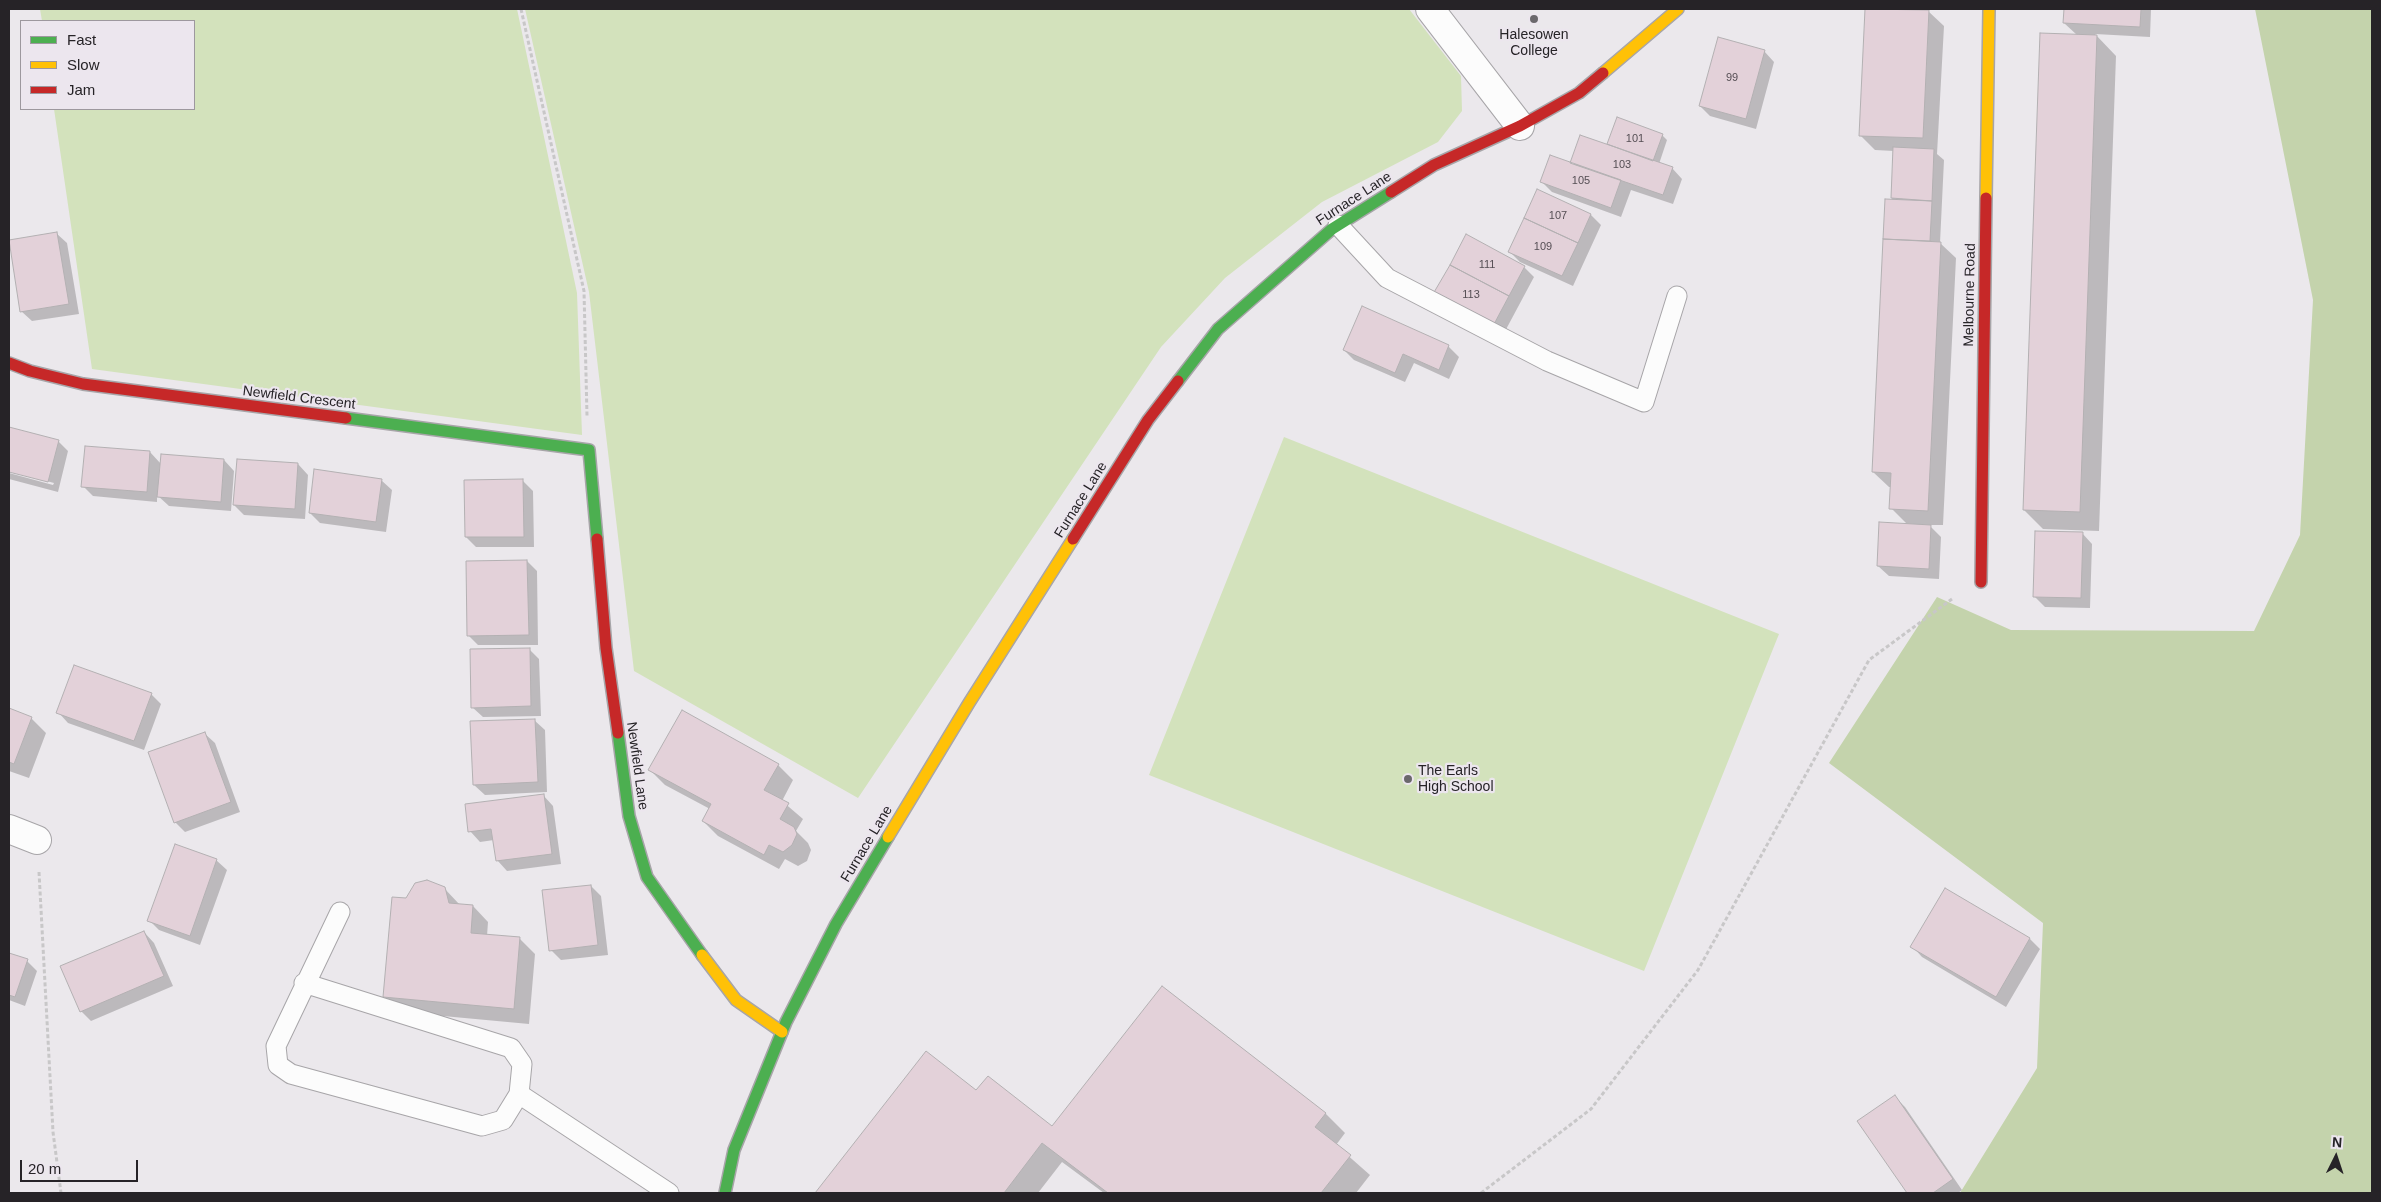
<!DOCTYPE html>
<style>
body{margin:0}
#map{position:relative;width:2381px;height:1202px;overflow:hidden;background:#ebe8ec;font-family:Arial,sans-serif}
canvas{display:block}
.frame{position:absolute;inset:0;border:10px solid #262327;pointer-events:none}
.legend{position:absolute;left:20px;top:20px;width:175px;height:90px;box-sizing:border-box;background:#ece6ee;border:1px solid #9d989e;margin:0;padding:6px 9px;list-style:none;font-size:15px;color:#262327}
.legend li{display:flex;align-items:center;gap:10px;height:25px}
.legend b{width:25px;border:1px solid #9d989e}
.north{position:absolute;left:2311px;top:1132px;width:50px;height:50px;-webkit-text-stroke:4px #ece6ee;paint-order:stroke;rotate:4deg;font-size:14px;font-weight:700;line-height:20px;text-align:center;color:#262327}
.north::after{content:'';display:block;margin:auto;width:18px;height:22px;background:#262327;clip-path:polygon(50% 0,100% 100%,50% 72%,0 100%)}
.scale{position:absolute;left:20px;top:1160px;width:118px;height:22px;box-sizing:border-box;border:2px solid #262327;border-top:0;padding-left:6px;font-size:15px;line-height:18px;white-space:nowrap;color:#262327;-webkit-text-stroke:4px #ece6ee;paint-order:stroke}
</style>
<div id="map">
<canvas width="2381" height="1202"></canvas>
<div class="frame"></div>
<ul class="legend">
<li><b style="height:6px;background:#4caf50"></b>Fast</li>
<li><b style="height:6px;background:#ffc107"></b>Slow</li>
<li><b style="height:6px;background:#c62828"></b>Jam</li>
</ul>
<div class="north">N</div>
<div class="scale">20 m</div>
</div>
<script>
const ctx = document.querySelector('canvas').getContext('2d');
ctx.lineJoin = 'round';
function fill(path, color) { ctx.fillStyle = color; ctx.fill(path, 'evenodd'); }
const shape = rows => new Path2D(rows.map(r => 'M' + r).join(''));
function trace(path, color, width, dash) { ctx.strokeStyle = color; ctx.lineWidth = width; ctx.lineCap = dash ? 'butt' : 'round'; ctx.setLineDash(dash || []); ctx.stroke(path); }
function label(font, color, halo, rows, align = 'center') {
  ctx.font = font + ' Arial,sans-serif'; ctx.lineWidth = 4.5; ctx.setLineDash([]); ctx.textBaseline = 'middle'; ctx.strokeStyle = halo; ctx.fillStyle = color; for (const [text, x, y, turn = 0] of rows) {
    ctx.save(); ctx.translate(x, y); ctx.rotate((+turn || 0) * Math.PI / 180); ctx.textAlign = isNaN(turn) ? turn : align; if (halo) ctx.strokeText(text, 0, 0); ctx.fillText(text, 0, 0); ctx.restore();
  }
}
fill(shape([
 [40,9,517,9,577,293,582,435,92,369,54,109,194,109,194,21,42,21],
 [525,9,1409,9,1461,76,1462,111,1438,142,1322,202,1225,278,1161,347,858,798,634,671,589,292],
 [1284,437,1779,634,1644,971,1149,775]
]), '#d3e2bc');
fill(shape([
 [2255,9,2372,9,2372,1193,1960,1193,2037,1068,2043,923,1829,763,1937,597,2011,630,2254,631,2300,535,2313,300]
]), '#c4d3ac');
fill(shape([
 [1866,9,1928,11,1944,26,1937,154,1944,160,1940,243,1956,258,1943,525,1929,525,1941,537,1939,579,1889,576,1878,566,1908,525,1891,508,1892,487,1889,487,1873,472,1886,200,1892,200,1894,151,1875,150,1860,135],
 [2065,9,2151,9,2150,37,2095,34,2116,56,2099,531,2043,529,2024,510,2077,35,2064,23],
 [1764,51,1774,62,1756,129,1710,116,1700,106],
 [1617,119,1662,135,1667,140,1659,164,1672,168,1682,179,1673,204,1631,190,1621,217,1552,192,1542,182,1608,146],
 [1538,191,1591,215,1601,225,1573,286,1520,262,1509,251],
 [56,233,67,243,79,314,32,321,21,311],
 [1524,267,1534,277,1503,335,1445,304],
 [1448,346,1459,357,1449,379,1414,363,1405,382,1354,360,1344,350],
 [9,428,58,441,68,451,58,492,9,479,9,473,53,485,54,483,9,471],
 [150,452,161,464,224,460,234,471,231,511,169,506,157,495,157,502,93,496,83,486],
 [298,464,308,475,305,519,244,515,234,505],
 [381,480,392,490,386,532,320,523,310,513],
 [523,481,533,491,534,547,476,547,466,537],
 [2082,533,2092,544,2090,608,2045,607,2034,596],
 [527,561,537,571,538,645,478,645,468,635],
 [529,649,539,659,541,716,483,717,472,707],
 [151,694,161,704,144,750,68,723,58,712],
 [9,710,31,718,46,733,29,778,9,771],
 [534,720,545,730,547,792,485,795,474,785],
 [204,733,215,743,240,812,185,832,175,822],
 [778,765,793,780,782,801,803,819,796,831,808,843,811,850,807,861,798,866,785,859,779,869,718,836,703,821,710,809,665,785,650,770],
 [543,795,553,806,561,864,507,871,497,860,494,840,480,842,470,831],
 [216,860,227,870,200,945,159,930,149,920],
 [591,886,601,896,608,955,561,960,551,950],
 [444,888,460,905,473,906,488,922,487,936,520,939,535,954,529,1024,400,1012,385,997,407,899],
 [1945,890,2030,939,2040,949,2006,1007,1922,957,1912,946],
 [144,932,154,943,173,986,91,1021,81,1011],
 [9,954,27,961,37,971,25,1006,9,1000],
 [1162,987,1326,1114,1345,1133,1336,1145,1370,1175,1356,1193,1104,1193,1062,1162,1038,1193,817,1193,926,1053,977,1092,1053,1128],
 [1895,1097,1905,1107,1962,1190,1958,1193,1909,1193,1859,1121]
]), '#0003');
const building = shape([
 [1865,9,1929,10,1923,138,1859,136,1865,9],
 [2064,9,2141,9,2140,27,2063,23,2064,9],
 [2040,33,2097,35,2080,512,2023,510,2040,33],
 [1718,37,1765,50,1746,119,1699,106,1718,37],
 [1617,117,1663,134,1653,161,1607,144,1617,117],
 [1580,135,1673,167,1663,195,1570,163,1580,135],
 [1893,147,1934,149,1932,201,1891,198,1893,147],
 [1550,155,1621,180,1611,208,1540,182,1550,155],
 [1537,189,1591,214,1578,243,1524,218,1537,189],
 [1885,199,1932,201,1930,241,1883,239,1885,199],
 [1524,218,1578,243,1562,276,1508,252,1524,218],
 [57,232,69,304,20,312,9,240,57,232],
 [1466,234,1525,266,1509,296,1450,265,1466,234],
 [1883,239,1941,242,1928,511,1889,509,1891,473,1872,472,1883,239],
 [1450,265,1509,296,1493,326,1433,294,1450,265],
 [1362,306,1449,345,1439,370,1403,354,1395,373,1343,350,1362,306],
 [9,427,59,440,48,482,9,472,9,427],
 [85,446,150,451,147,492,81,487,85,446],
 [161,454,224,459,221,502,157,497,161,454],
 [237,459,298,463,295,509,233,505,237,459],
 [314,469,382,479,376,522,309,513,314,469],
 [523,479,524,537,465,537,464,480,523,479],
 [1879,522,1931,525,1929,569,1877,566,1879,522],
 [2035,531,2083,532,2081,598,2033,597,2035,531],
 [527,560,529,635,467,636,466,561,527,560],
 [530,648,531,706,471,708,470,649,530,648],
 [74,665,152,693,134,741,56,713,74,665],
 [9,708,32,717,14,764,9,762,9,708],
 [682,710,779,764,764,790,789,803,780,819,794,827,797,834,792,845,783,852,769,845,764,855,702,821,711,804,648,770,682,710],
 [535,719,538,782,473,785,470,721,535,719],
 [205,732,231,802,174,823,148,752,205,732],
 [544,794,552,854,496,861,491,829,468,832,465,804,544,794],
 [175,844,217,859,190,936,147,921,175,844],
 [427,880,445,887,449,903,473,905,471,933,520,937,514,1009,383,997,392,897,406,898,415,883,427,880],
 [591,885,598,945,549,951,542,890,591,885],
 [1945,888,2030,938,1996,997,1910,947,1945,888],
 [144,931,164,976,80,1012,60,966,144,931],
 [9,953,28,959,15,997,9,995,9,953],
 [1162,986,1326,1113,1315,1127,1351,1155,1321,1193,1108,1193,1042,1143,1004,1193,815,1193,926,1051,976,1090,988,1076,1052,1126,1162,986],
 [1895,1095,1953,1179,1933,1193,1907,1193,1857,1121,1895,1095]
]);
fill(building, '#e3d1d9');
trace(building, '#b3b0b2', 1);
const lane = shape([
 [1338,225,1387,278,1547,361,1644,402,1677,296],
 [340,912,276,1046,278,1065,291,1074,482,1126,503,1120,519,1094,669,1193],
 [304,983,511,1048,522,1064,519,1094]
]);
const street = shape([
 [1430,9,1520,126],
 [9,829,37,840]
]);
const fast = shape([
 [1178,381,1218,329,1332,229,1391,192],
 [346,418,589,450,597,539],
 [618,733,629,816,647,877,702,955],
 [725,1193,734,1150,786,1022,836,924,888,837]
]);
const slow = shape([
 [1603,73,1678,9],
 [1986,198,1989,9],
 [888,837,969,703,1073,539],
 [702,955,736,1000,782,1032]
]);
const jam = shape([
 [1391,192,1434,165,1520,126,1579,93,1603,73],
 [9,363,30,371,83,384,346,418],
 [597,539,606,648,618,733],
 [1073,539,1148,420,1178,381],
 [1981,582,1986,198]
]);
trace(lane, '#a7a5a8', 21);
trace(street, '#a7a5a8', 30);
trace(fast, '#a7a5a8', 14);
trace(slow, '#a7a5a8', 14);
trace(jam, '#a7a5a8', 14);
trace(shape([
 [521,9,584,291,587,416],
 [39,872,53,1132,61,1193],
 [1481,1193,1591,1109,1698,970,1869,660,1952,599]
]), '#c8c7c8', 3, [4, 2.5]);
trace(lane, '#fcfcfc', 19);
trace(street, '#fcfcfc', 28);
trace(fast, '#4caf50', 11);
trace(slow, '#ffc107', 11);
trace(jam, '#c62828', 11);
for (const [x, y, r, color] of [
 [1534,19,5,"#6b686c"],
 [1408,779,5,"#6b686c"]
]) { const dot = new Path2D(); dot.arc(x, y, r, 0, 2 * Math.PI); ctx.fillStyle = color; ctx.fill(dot); trace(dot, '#ece6ee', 2); }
label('11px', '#554e54', null, [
 ["99",1732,78],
 ["101",1635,139],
 ["103",1622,165],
 ["105",1581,181],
 ["107",1558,216],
 ["109",1543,247],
 ["111",1487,265],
 ["113",1471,295]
]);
label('14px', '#262327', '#ece6ee', [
 ["Halesowen",1534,35],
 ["College",1534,51],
 ["The Earls",1418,771,"left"],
 ["High School",1418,787,"left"]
]);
label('14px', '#262327', '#ece6ee', [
 ["Furnace Lane",1354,199,-33],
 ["Melbourne Road",1970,295,-89],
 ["Newfield Crescent",299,398,7],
 ["Furnace Lane",1081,500,-58],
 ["Newfield Lane",637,766,82],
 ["Furnace Lane",867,844,-59]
]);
</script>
